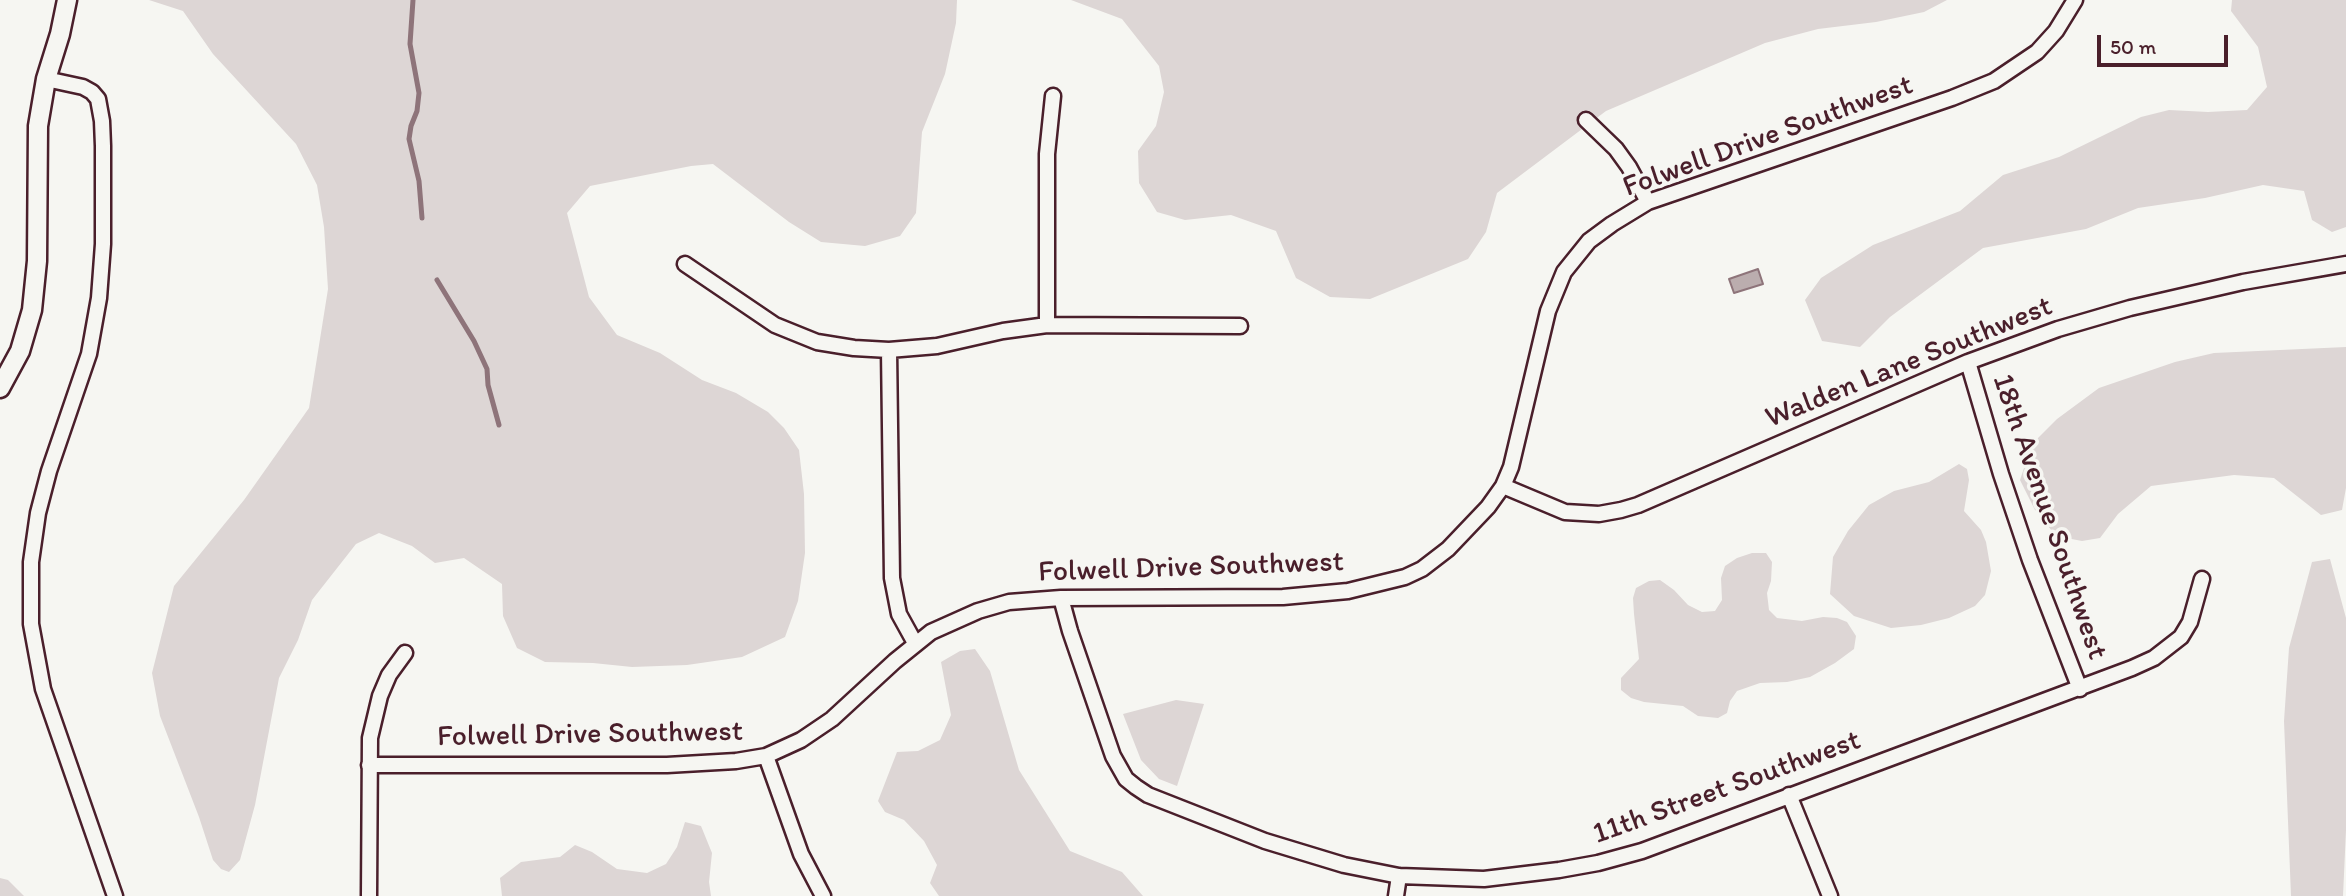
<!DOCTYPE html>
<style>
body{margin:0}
#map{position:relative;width:2346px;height:896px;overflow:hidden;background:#f6f6f2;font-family:Itim,sans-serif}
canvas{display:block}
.scale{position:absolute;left:2097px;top:35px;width:131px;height:32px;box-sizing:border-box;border:4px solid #4a1f2b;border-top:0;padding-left:9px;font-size:21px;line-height:24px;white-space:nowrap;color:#4a1f2b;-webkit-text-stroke:5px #f6f6f2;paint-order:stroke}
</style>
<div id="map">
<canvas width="2346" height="896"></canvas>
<div class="scale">50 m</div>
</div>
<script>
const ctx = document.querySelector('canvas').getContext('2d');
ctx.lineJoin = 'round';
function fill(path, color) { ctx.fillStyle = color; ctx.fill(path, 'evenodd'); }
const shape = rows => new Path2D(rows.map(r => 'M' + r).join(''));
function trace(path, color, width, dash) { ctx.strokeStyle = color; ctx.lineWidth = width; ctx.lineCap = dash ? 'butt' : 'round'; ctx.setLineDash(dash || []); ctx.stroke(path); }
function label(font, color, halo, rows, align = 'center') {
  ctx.font = font + ' Itim,sans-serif'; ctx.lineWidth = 7; ctx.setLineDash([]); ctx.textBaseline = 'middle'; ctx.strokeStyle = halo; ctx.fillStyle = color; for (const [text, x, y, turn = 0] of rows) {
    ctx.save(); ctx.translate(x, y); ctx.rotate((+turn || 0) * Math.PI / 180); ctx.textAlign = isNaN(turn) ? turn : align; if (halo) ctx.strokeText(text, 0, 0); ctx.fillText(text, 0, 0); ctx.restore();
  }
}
fill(shape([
 [149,0,957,0,956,23,945,74,922,132,916,213,900,236,865,246,821,242,789,222,713,164,691,166,590,186,567,213,589,297,617,335,660,353,702,380,736,393,768,412,784,428,799,450,804,494,805,553,798,601,785,637,742,657,687,665,632,667,593,663,545,662,517,648,503,616,502,584,464,558,435,563,412,546,379,533,356,544,312,600,298,640,279,678,255,805,240,860,229,872,221,869,213,860,199,817,160,716,152,673,174,586,244,500,309,408,328,289,324,227,317,185,296,144,213,54,183,11],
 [1071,0,1947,0,1924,12,1876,22,1818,29,1765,43,1606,111,1497,193,1486,232,1468,259,1370,299,1330,297,1296,278,1276,231,1231,215,1185,220,1157,212,1139,183,1138,151,1156,126,1164,92,1159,66,1122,19],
 [2232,0,2346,0,2346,227,2332,232,2312,220,2304,191,2263,185,2205,198,2138,208,2086,229,1983,248,1890,317,1860,347,1822,341,1805,300,1821,278,1873,245,1960,211,2003,175,2059,157,2141,117,2169,110,2208,112,2247,110,2267,87,2258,47,2231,11],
 [2346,347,2346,488,2342,510,2321,515,2274,478,2234,475,2151,486,2118,514,2100,538,2082,541,2056,536,2035,510,2020,480,2032,444,2057,419,2099,388,2175,362,2214,353],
 [1959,464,1967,469,1969,480,1964,511,1981,530,1986,542,1991,571,1985,595,1975,606,1949,618,1921,625,1891,628,1854,616,1830,594,1833,557,1848,531,1869,505,1894,491,1929,482],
 [1752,553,1766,553,1772,562,1771,581,1767,593,1769,610,1777,618,1802,621,1823,617,1837,618,1847,622,1856,636,1854,649,1835,663,1810,677,1787,682,1760,683,1737,691,1730,701,1727,713,1718,718,1698,716,1683,706,1644,702,1631,698,1621,690,1621,678,1639,659,1634,614,1633,598,1636,588,1649,581,1660,580,1674,590,1688,605,1702,612,1715,611,1722,600,1721,578,1725,566,1737,558],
 [2330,559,2346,618,2346,830,2343,896,2291,896,2284,721,2289,648,2312,562],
 [975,649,990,671,1019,770,1070,851,1122,872,1143,896,939,896,930,883,937,865,924,841,904,820,885,812,878,801,897,752,918,751,940,740,951,715,941,662,960,651],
 [1176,700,1204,704,1177,786,1159,779,1141,760,1123,714],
 [685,822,701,826,712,853,709,882,711,896,502,896,500,878,521,862,560,857,575,845,592,852,617,869,647,873,666,864,677,847],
 [0,878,8,880,24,896,0,896]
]), '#ddd6d5');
const water = shape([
 [1758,269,1763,284,1734,293,1729,279,1758,269]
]);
fill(water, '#bbadae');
trace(water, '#8e747a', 2);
trace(shape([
 [413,0,410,44,419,93,417,111,411,126,409,139,419,181,422,218],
 [437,280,474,341,487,369,488,385,499,425]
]), '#8e747a', 5);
const minor = shape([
 [46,79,83,87,92,92,98,99,102,121,103,146,103,244,99,298,89,354,49,471,38,513,31,562,31,624,43,689,115,896],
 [1586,120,1616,149,1629,167,1648,202],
 [685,264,775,325,817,342,854,348,889,350,937,346,1003,331,1047,325,1240,326],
 [1047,325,1047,154,1053,96],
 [889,350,892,578,899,614,915,643],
 [1968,362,2001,474,2030,560,2080,689],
 [1503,486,1565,512,1599,514,1621,510,1638,505,1968,362,2058,329,2130,308,2243,282,2346,264],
 [1061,598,1070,631,1113,756,1126,779,1136,787,1148,795,1265,841,1344,865,1399,876,1484,879,1559,870,1598,863,1642,851,2132,668,2154,658,2181,637,2190,622,2202,579],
 [766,756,801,854,823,896],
 [369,765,667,765,736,761,766,756,801,740,832,719,895,661,931,632,978,611,1009,602,1061,598,1283,597,1348,591,1405,577,1422,569,1448,549,1488,507,1503,486,1511,467,1548,311,1564,272,1589,241,1612,224,1648,202,1952,98,1994,81,2037,52,2056,31,2075,0],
 [1789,795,1830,896],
 [369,896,370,738,380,696,389,675,405,653],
 [1396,896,1399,876]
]);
const tertiary = shape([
 [0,388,20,351,32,310,37,261,38,126,46,79,60,34,67,0]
]);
trace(minor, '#4a1f2b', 19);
trace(tertiary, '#4a1f2b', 23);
trace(minor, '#f6f6f2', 14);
trace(tertiary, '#f6f6f2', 18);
label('30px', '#4a1f2b', '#f6f6f2', [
 ["Folwell Drive Southwest",1768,137,-20],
 ["Walden Lane Southwest",1909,363,-22],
 ["18th Avenue Southwest",2049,517,71],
 ["Folwell Drive Southwest",1191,568,-2],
 ["Folwell Drive Southwest",590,735,-1],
 ["11th Street Southwest",1727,788,-20]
]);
</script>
